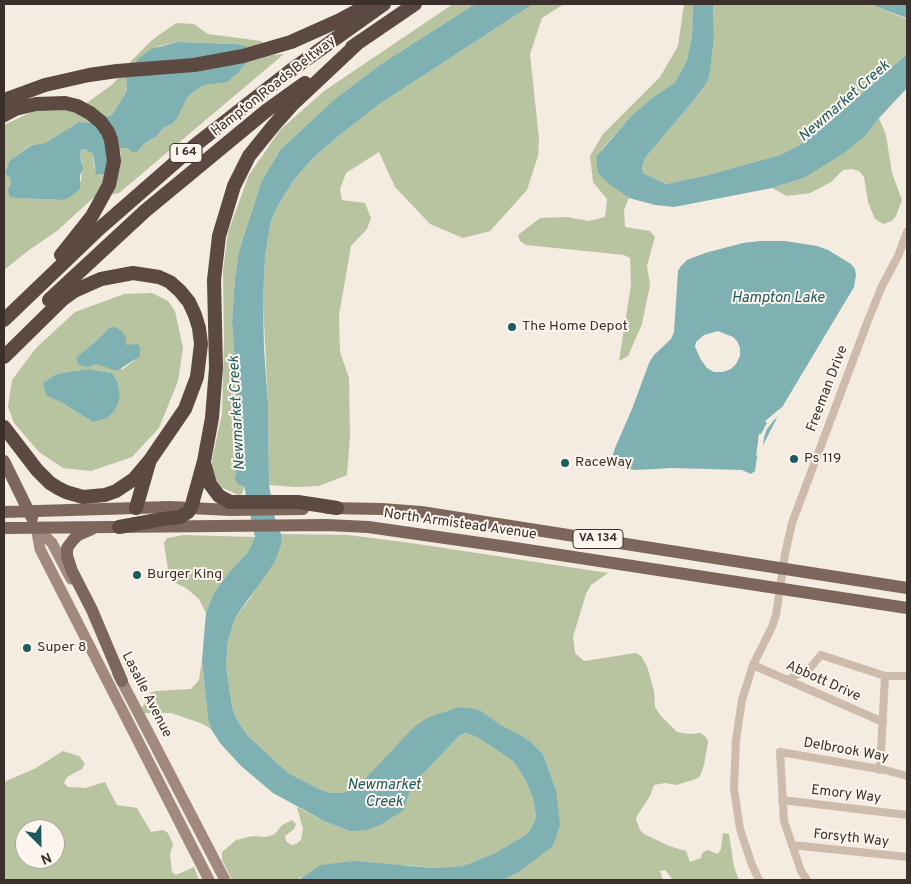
<!DOCTYPE html>
<style>
body{margin:0}
#map{position:relative;width:911px;height:884px;overflow:hidden;background:#f4ebe1;font-family:Overpass,sans-serif}
canvas{display:block}
.frame{position:absolute;inset:0;border:5px solid #3b302b;pointer-events:none}
.north{position:absolute;left:15px;top:819px;width:50px;height:50px;box-sizing:border-box;background:#fbf5ee;border:1px solid #aea6a0;border-radius:50%;rotate:157deg;font-size:14px;font-weight:700;line-height:20px;text-align:center;color:#3b302b}
.north::after{content:'';display:block;margin:auto;width:18px;height:22px;background:#1f5a5e;clip-path:polygon(50% 0,100% 100%,50% 72%,0 100%)}
</style>
<div id="map">
<canvas width="911" height="884"></canvas>
<div class="frame"></div>
<div class="north">N</div>
</div>
<script>
const ctx = document.querySelector('canvas').getContext('2d');
ctx.lineJoin = 'round';
function fill(path, color) { ctx.fillStyle = color; ctx.fill(path, 'evenodd'); }
const shape = rows => new Path2D(rows.map(r => 'M' + r).join(''));
function trace(path, color, width, dash) { ctx.strokeStyle = color; ctx.lineWidth = width; ctx.lineCap = dash ? 'butt' : 'round'; ctx.setLineDash(dash || []); ctx.stroke(path); }
function label(font, color, halo, rows, align = 'center') {
  ctx.font = font + ' Overpass,sans-serif'; ctx.lineWidth = 4; ctx.setLineDash([]); ctx.textBaseline = 'middle'; ctx.strokeStyle = halo; ctx.fillStyle = color; for (const [text, x, y, turn = 0] of rows) {
    ctx.save(); ctx.translate(x, y); ctx.rotate((+turn || 0) * Math.PI / 180); ctx.textAlign = isNaN(turn) ? turn : align; if (halo) ctx.strokeText(text, 0, 0); ctx.fillText(text, 0, 0); ctx.restore();
  }
}
fill(shape([
 [453,4,475,4,381,64,336,98,281,149,262,180,239,251,235,278,232,322,237,390,235,442,237,460,235,478,244,486,242,494,238,495,221,487,212,473,212,459,222,414,224,337,223,271,228,232,249,175,280,130,324,91],
 [533,4,564,4,542,18,530,54,539,139,538,156,527,190,490,231,463,238,430,224,395,187,379,152,346,173,340,189,342,200,365,203,371,218,367,229,351,246,339,315,340,352,349,378,350,437,347,475,319,486,295,487,269,485,268,404,263,301,265,256,271,221,277,207,293,181,312,159,336,138,378,105],
 [684,4,693,4,692,36,687,60,681,72,674,83,652,98,631,116,601,150,610,185,629,198,624,210,625,227,650,231,655,237,647,266,650,285,642,324,628,356,619,361,631,285,630,258,624,255,526,245,520,241,518,235,540,218,567,217,589,221,605,217,607,199,593,182,590,156,603,134,660,77,678,46],
 [713,4,869,4,907,19,907,54,827,124,798,146,780,155,708,175,666,184,643,173,642,167,645,158,694,100,708,81,714,38],
 [176,23,194,24,208,34,261,41,272,55,284,54,119,193,93,198,57,231,29,250,4,270,4,125,38,109,50,107,74,112,113,84,131,61,152,40],
 [178,42,235,44,243,67,232,78,204,85,192,93,187,98,177,119,172,124,163,128,157,136,145,143,137,152,132,152,126,148,121,148,119,149,121,153,109,176,99,175,94,167,93,154,85,149,81,150,80,156,82,161,81,181,62,200,18,198,11,184,10,160,31,145,45,143,79,122,89,123,112,115,125,94,127,89,126,80,138,59,159,46],
 [879,118,886,135,892,173,902,200,896,216,892,221,883,224,875,219,868,202,864,177,859,171,852,169,843,170,831,182,810,193,787,196,772,188,804,178,865,136],
 [152,293,168,301,175,311,183,348,178,381,159,428,132,457,91,471,63,468,39,452,14,423,8,407,12,380,36,348,75,312,124,294],
 [109,328,126,338,126,345,135,360,123,369,111,368,76,357,94,343],
 [88,369,111,373,118,383,120,395,93,422,59,401,45,390,43,383,56,374],
 [281,534,348,535,411,543,608,573,591,585,586,594,573,637,575,653,584,661,636,653,641,656,647,666,654,691,655,707,661,716,677,732,689,734,701,733,706,737,708,742,704,765,700,776,696,779,676,785,665,783,654,785,650,796,638,814,636,819,640,830,644,834,669,846,686,851,690,862,701,858,702,853,707,850,718,854,721,849,723,833,729,834,734,867,739,880,673,880,665,870,660,871,663,880,503,880,517,873,556,790,543,754,530,741,469,708,458,707,443,712,356,787,343,793,332,793,321,790,288,773,248,736,237,720,232,707,226,665,228,641,235,618,249,600,282,542],
 [184,535,255,537,248,552,230,571,214,593,206,613,199,599,186,588,176,583,168,570,164,543,167,538],
 [202,660,208,718,211,729,203,724,171,713,144,713,142,708,150,693,156,691,191,689,199,680],
 [466,733,477,737,513,761,525,779,533,798,536,817,533,825,527,834,495,853,463,866,434,868,407,865,300,877,298,880,232,880,222,860,222,852,236,840,253,836,265,837,270,836,275,834,282,825,292,820,296,824,294,829,285,836,286,841,291,845,296,844,301,840,303,829,297,807,326,822,350,831,404,810,411,788,419,778,460,735],
 [63,751,79,756,85,764,82,769,67,777,64,783,68,787,85,788,105,782,117,805,137,808,151,832,163,830,168,833,173,844,170,855,172,872,176,875,194,867,199,880,4,880,4,782,36,768],
 [25,829,55,829,55,859,25,859]
]), '#b8c4a0');
fill(shape([
 [475,4,533,4,378,105,336,138,312,159,293,181,277,207,271,221,265,256,263,301,264,349,268,404,269,485,274,515,281,534,282,542,274,563,235,618,228,641,226,665,232,707,237,720,248,736,288,773,321,790,332,793,343,793,356,787,366,778,413,728,427,718,458,707,469,708,481,711,499,724,518,734,530,741,543,754,556,790,560,825,553,846,517,873,503,880,298,880,321,865,354,861,434,868,463,866,495,853,527,834,533,825,536,817,533,798,525,779,513,761,477,737,466,733,460,735,419,778,411,788,404,810,380,825,367,830,350,831,326,822,273,793,241,766,220,743,211,729,208,718,202,660,206,613,214,593,230,571,248,552,255,537,244,486,238,484,235,479,237,460,235,442,237,390,232,322,235,278,239,251,262,180,281,149,336,98,381,64],
 [693,4,713,4,714,38,710,71,708,81,694,100,645,158,642,167,643,173,666,184,708,175,780,155,798,146,827,124,907,54,907,88,879,118,865,136,844,153,804,178,772,188,674,207,655,205,629,198,610,185,598,173,596,157,631,116,652,98,674,83,681,72,687,60,692,36],
 [869,4,907,4,907,19,904,17],
 [178,42,235,44,245,46,248,49,250,58,238,73,227,82,204,85,192,93,187,98,177,119,172,124,163,128,157,136,145,143,137,152,132,152,126,148,121,148,120,149,120,160,109,176,96,174,93,154,85,149,81,150,80,156,83,169,80,175,80,188,77,192,68,198,62,200,18,198,11,197,9,195,8,189,11,184,10,177,5,174,10,160,32,145,45,143,79,122,89,123,112,115,125,94,127,90,126,76,138,59,151,49],
 [760,241,785,241,817,246,828,250,851,264,855,269,856,275,854,287,784,404,757,457,755,471,751,474,742,470,672,468,636,470,615,467,612,465,611,461,615,448,632,409,649,363,654,355,671,339,674,332,678,271,681,266,687,260,705,253,743,243],
 [718,331,733,337,737,341,740,348,740,356,736,364,731,369,723,372,714,372,707,368,701,360,695,347,696,342,704,335],
 [115,327,123,332,126,338,126,345,137,344,140,346,140,356,117,371,96,364,88,367,78,365,76,357,94,343,109,328],
 [88,369,112,373,118,383,120,395,118,403,115,410,107,418,93,422,59,401,46,395,43,383,56,374]
]), '#7fb0b2');
fill(shape([
 [782,407,786,407,783,412,774,420,767,429,764,437,762,454,759,459,759,455,756,456,759,434,761,434,767,423,765,421]
]), '#f4ebe1');
trace(shape([
 [753,665,883,722],
 [787,680,810,668,821,655,885,676,907,676],
 [880,770,885,676],
 [782,800,907,815],
 [792,845,907,857],
 [759,880,752,865,740,829,734,789,736,740,742,700,753,665,772,627,776,615,785,554,792,523,867,323,882,286,898,256,907,232],
 [807,880,801,871,784,821,780,752,885,770,907,776]
]), '#cdbbac', 8);
trace(shape([
 [36,527,52,543,71,579],
 [36,527,40,549,209,880],
 [118,674,225,880]
]), '#a18a7d', 11);
trace(shape([
 [4,461,32,518],
 [328,508,382,509,421,512,907,588],
 [4,512,170,507,230,510,303,509],
 [4,528,327,525,368,527,508,547,907,608],
 [92,529,78,535,73,540,67,548,67,556,72,571,92,610,122,681]
]), '#7d675c', 12);
trace(shape([
 [352,47,415,4],
 [4,100,45,85,89,75,117,71,194,65,243,56,291,42,338,21,370,4],
 [4,115,15,109,36,104,65,103,77,106,90,113,101,122,108,132,111,140,114,161,109,185,92,216,61,255],
 [49,300,145,211,266,111,305,83],
 [4,320,99,229,194,146,290,71,384,4],
 [4,357,63,299,74,291,101,279,133,273,159,277,170,282,180,291,189,302,195,315,199,328,201,344,197,377,185,409,150,460,134,479,116,491,105,495,83,497,66,492,58,488,50,483,37,470,4,427],
 [204,463,210,484,219,496,230,502,298,502,337,508],
 [136,508,149,463],
 [119,527,163,519,180,517,188,512,191,508,204,461,212,418,216,368,214,280,219,236,234,186,249,156,274,125,292,105,359,42]
]), '#5c4a42', 14);
for (const [x, y, r, color] of [
 [512,327,5,"#1f5a5e"],
 [794,459,5,"#1f5a5e"],
 [565,463,5,"#1f5a5e"],
 [137,575,5,"#1f5a5e"],
 [27,648,5,"#1f5a5e"]
]) { const dot = new Path2D(); dot.arc(x, y, r, 0, 2 * Math.PI); ctx.fillStyle = color; ctx.fill(dot); trace(dot, '#fbf5ee', 2); }
for (const [x, y, w] of [
 [186,153,32],
 [598,539,50]
]) { const box = new Path2D(); box.roundRect(x - w / 2, y - 9.5, w, 19, 4); ctx.fillStyle = '#fbf5ee'; ctx.fill(box); trace(box, '#3b302b', 1); }
label('bold 12px', '#3b302b', null, [
 ["I 64",186,153],
 ["VA 134",598,539]
]);
label('14px', '#3b302b', '#fbf5ee', [
 ["Hampton Roads Beltway",274,87,-38],
 ["Freeman Drive",828,389,-69],
 ["North Armistead Avenue",460,525,8],
 ["Abbott Drive",823,682,24],
 ["Lasalle Avenue",146,695,63],
 ["Delbrook Way",846,751,10],
 ["Emory Way",846,795,7],
 ["Forsyth Way",851,839,6]
]);
label('14px', '#3b302b', '#fbf5ee', [
 ["The Home Depot",522,327],
 ["Ps 119",804,459],
 ["RaceWay",575,463],
 ["Burger King",147,575],
 ["Super 8",37,648]
], 'left');
label('italic 15px', '#1f5a5e', '#fbf5ee', [
 ["Newmarket Creek",845,102,-41],
 ["Hampton Lake",778,299],
 ["Newmarket Creek",238,413,-93],
 ["Newmarket",384,786],
 ["Creek",384,803]
]);
</script>
